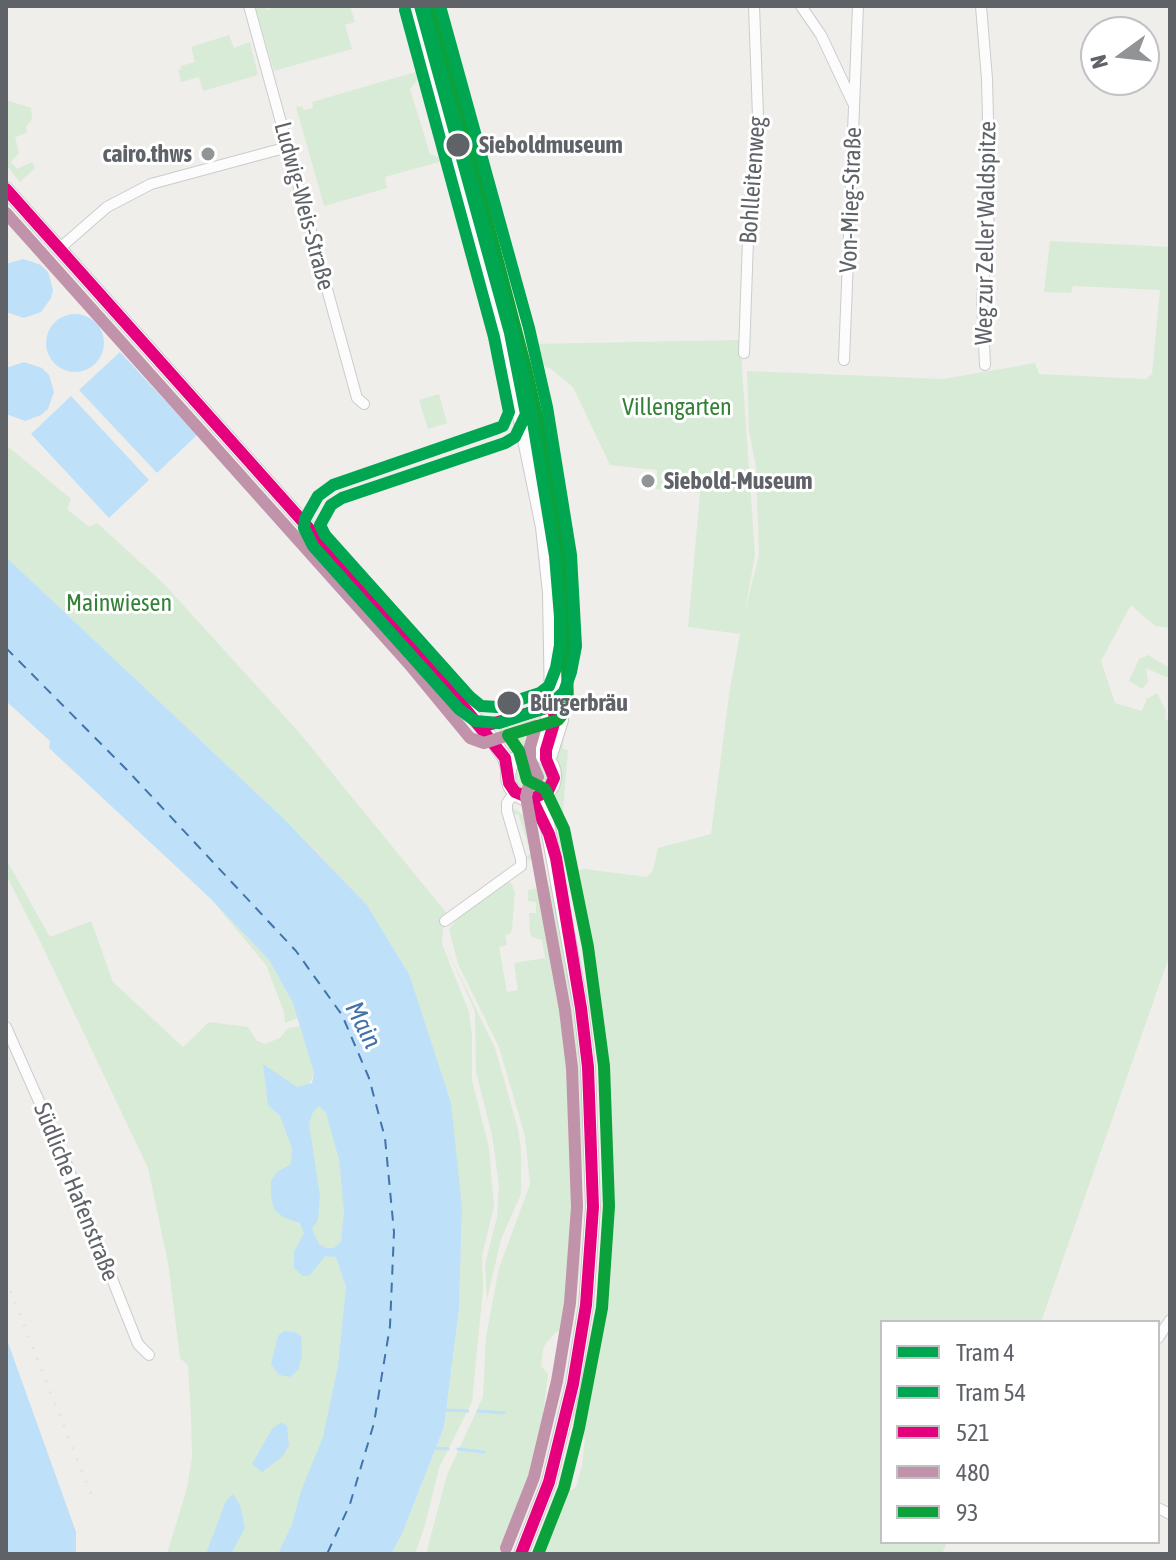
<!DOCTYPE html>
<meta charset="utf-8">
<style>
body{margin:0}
#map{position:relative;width:1176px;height:1560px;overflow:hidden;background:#efeeea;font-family:"Asap Condensed",sans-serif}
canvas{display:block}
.frame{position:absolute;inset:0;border:8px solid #5f6368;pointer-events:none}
.legend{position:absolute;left:880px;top:1320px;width:280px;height:224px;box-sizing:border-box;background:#fff;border:2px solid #bfc1c3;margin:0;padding:10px 14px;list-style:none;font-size:24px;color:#5f6368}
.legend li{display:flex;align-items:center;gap:16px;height:40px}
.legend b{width:40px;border:2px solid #bfc1c3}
.north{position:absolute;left:1080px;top:16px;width:80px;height:80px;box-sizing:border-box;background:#fff;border:2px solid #bfc1c3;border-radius:50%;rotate:255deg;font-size:22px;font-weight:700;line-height:32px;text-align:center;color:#5f6368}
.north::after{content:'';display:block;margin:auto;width:28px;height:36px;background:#919496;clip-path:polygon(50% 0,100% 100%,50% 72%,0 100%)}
</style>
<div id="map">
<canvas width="1176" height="1560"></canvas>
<div class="frame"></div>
<ul class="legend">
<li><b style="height:10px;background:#00a650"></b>Tram 4</li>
<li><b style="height:10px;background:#00a651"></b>Tram 54</li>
<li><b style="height:10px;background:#e5007d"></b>521</li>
<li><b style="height:10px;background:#c193aa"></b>480</li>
<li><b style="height:10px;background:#0ba13b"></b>93</li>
</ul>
<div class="north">N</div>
</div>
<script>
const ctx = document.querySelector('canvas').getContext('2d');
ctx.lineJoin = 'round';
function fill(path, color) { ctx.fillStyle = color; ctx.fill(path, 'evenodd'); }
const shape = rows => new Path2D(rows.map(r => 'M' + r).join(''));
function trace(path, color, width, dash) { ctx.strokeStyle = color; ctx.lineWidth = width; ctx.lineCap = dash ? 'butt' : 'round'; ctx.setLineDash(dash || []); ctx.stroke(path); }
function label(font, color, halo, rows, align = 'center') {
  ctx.font = font + ' "Asap Condensed",sans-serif'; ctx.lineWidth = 6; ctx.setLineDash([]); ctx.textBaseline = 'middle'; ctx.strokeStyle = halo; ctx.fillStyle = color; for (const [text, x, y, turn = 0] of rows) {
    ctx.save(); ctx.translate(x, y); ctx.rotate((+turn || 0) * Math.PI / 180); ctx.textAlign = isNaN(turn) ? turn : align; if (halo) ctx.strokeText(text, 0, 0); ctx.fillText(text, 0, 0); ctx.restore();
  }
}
fill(shape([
 [255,6,265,6,267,10,276,6,350,6,355,22,345,25,352,49,274,71],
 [229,35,234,48,250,42,258,75,203,91,199,77,181,82,178,70,181,69,181,66,195,62,191,47],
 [419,71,420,77,410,89,430,154,446,160,385,177,387,188,324,206,296,107,302,106,304,110,313,108,312,102],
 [6,100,31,108,32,119,26,127,27,133,15,137,19,153,11,162,17,169,32,162,35,168,20,182,6,165],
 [1050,241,1170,247,1170,628,1155,626,1131,605,1101,661,1115,703,1142,711,1147,699,1157,693,1166,711,1165,719,1170,721,1170,954,1041,1322,882,1322,882,1542,947,1542,942,1554,538,1554,547,1537,557,1499,576,1487,582,1466,585,1439,573,1415,577,1395,581,1397,601,1269,603,1077,572,871,585,869,647,877,653,870,658,848,711,834,730,688,740,634,688,627,700,493,656,489,657,470,610,465,573,387,551,369,533,360,530,344,740,340,755,555,745,611,759,555,756,467,749,431,747,371,943,379,1035,363,1039,374,1146,379,1152,374,1160,290,1073,286,1071,293,1044,292],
 [439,394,447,423,428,429,419,400],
 [6,445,71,499,67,509,89,527,97,523,163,583,297,730,449,916,443,929,442,944,469,1012,472,1037,472,1080,489,1148,494,1206,482,1256,483,1289,472,1402,439,1468,425,1525,415,1554,391,1554,402,1534,444,1427,459,1309,462,1208,409,974,367,905,284,819,6,557],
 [1148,655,1170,668,1170,679,1146,668,1148,682,1142,689,1129,681,1139,659],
 [535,714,543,716,532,747,523,749,515,747,501,735,499,730,502,726],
 [562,734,564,735,563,749,568,750,561,834,564,852,561,853,550,800,559,782,555,755],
 '512 776a19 19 0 1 1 38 0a19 19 0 1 1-38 0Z',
 [512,807,529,819,543,856,528,860,525,858,531,853,518,814,511,816],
 [6,859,50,937,91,921,113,982,183,1047,209,1022,248,1027,257,1041,265,1044,280,1038,288,1028,301,1026,314,1073,293,1124,295,1220,323,1254,339,1256,347,1294,339,1367,323,1438,293,1524,279,1554,167,1554,187,1488,192,1457,191,1416,188,1365,180,1358,168,1263,148,1168,39,939,6,875],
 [507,882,511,883,515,892,512,929,510,934,505,935,507,945,499,947,507,992,518,990,514,963,545,958,542,940,532,937,530,933,529,913,536,913,536,902,528,901,528,890,552,885,565,950,580,1070,583,1139,580,1264,573,1327,565,1327,555,1333,546,1343,543,1350,541,1366,548,1374,540,1440,544,1461,537,1486,509,1554,426,1554,447,1475,483,1397,486,1337,499,1268,530,1184,525,1136,499,1047,458,964,449,929,460,916],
 [211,899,269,960,293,1003,298,1018,285,1023,284,1012,266,965],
 [446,947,495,1048,518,1129,521,1150,521,1194,501,1239,487,1300,485,1264,497,1217,499,1185,492,1135,476,1072,475,1011],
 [315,1103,325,1110,342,1158,345,1200,341,1246,333,1249,320,1250,311,1229,306,1121]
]), '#d8ebd6');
fill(shape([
 [23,259,41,265,48,272,53,290,51,298,41,312,24,318,6,312,6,264],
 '46 343a29 29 0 1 1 58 0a29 29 0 1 1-58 0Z',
 [120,352,197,435,157,473,79,390],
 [24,362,42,368,49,375,54,392,48,409,41,415,25,421,6,414,6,368],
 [71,396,149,480,109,518,31,434],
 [6,557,284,819,367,905,409,974,451,1103,462,1208,459,1309,444,1427,402,1534,391,1554,278,1554,292,1524,301,1491,323,1437,338,1366,346,1287,336,1257,325,1256,310,1275,303,1276,294,1268,294,1252,304,1233,299,1223,283,1217,274,1209,271,1196,271,1181,277,1172,291,1164,292,1148,280,1116,268,1105,263,1064,297,1087,312,1083,314,1073,293,1003,269,960,211,899,49,748,50,741,6,701],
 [319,1106,326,1113,339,1159,344,1210,341,1242,334,1248,326,1248,319,1244,312,1229,318,1220,320,1196,309,1124,313,1112],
 [284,1331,295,1332,301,1336,302,1356,298,1370,290,1377,279,1375,271,1364,278,1336],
 [6,1337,76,1532,76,1554,6,1554],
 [281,1422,287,1426,289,1445,283,1456,262,1472,252,1464,272,1429],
 [233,1494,240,1505,245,1528,231,1554,206,1554,226,1501]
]), '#bfe0f9');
trace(shape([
 [446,1410,468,1411],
 [478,1411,504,1413],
 [435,1448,448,1449],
 [458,1449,484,1452]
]), '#bfe0f9', 3);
trace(shape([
 [6,648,127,770,296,951,342,1015,369,1078,385,1138,394,1232,390,1326,374,1423,350,1504,327,1554]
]), '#4174aa', 2, [10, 8]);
const street = shape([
 [249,6,357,398,364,404],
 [801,6,821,35,853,103],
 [981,6,987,79,990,198,982,301,985,365],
 [60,248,107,207,151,184,288,147],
 [744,353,749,212,758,116,754,6],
 [844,360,858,6],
 [445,921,521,866,521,859,507,811,507,803,515,792],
 [6,1027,62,1153,138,1344,149,1355],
 [1158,1338,1170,1320],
 [1158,1508,1170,1514]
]);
const secondary = shape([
 [414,6,511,372,543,527,550,593,552,705,537,754],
 [430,6,522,341,550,481,561,572,563,652,561,720,550,755,546,759],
 [6,189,421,654,491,738,505,758,509,771],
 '508 776a23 23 0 1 1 46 0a23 23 0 1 1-46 0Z',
 [521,1554,549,1482,573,1384,586,1305,593,1207,588,1067,581,1008,542,796]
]);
trace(street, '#cbcccc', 12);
trace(secondary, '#cacacb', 16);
trace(street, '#fdfcfc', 10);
trace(secondary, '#fdfcfc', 14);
trace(shape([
 [6,1280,93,1499]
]), '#e4e4e4', 3, [2, 10]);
trace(shape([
 [6,189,421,654,505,758,509,783,515,792,532,799,548,791,554,778,546,759,546,750,555,720,553,706,481,727],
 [521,1554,549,1482,573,1384,586,1305,593,1207,588,1067,581,1008,556,858,549,834,532,799]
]), '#e5007d', 12);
trace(shape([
 [6,213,409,664,470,738,484,743,536,726,530,747,530,759,538,777,528,788,526,797,565,1010,572,1068,577,1207,570,1303,557,1381,534,1477,506,1548]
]), '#c193aa', 12);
trace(shape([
 [431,6,526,368,552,482,565,574,568,708,558,720,508,735,519,751,527,780,545,789,564,829,588,947,604,1066,609,1206,602,1308,579,1428,564,1488,538,1554]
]), '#0ba13b', 12);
trace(shape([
 [420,6,510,333,526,414,515,437,505,443,342,498,331,505,320,525,325,535,470,697,481,706,497,707,540,693,549,686,556,668,560,645,560,617,555,556,531,410,513,332,423,6]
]), '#00a650', 12);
trace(shape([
 [405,10,494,337,509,412,503,426,498,428,333,485,318,496,305,519,304,528,313,546,459,709,475,721,499,723,548,707,564,692,571,672,576,646,571,555,547,407,529,328,440,6]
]), '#00a651', 12);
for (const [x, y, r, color] of [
 [458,145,13,"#5f6368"],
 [208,154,8,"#919496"],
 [648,481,8,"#919496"],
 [509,703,13,"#5f6368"]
]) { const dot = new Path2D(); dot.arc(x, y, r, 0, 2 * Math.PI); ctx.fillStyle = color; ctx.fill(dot); trace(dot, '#fff', 3); }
label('bold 24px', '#5f6368', '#fff', [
 ["Sieboldmuseum",479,145],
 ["Bürgerbräu",530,703]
], 'left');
label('bold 24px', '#5f6368', '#fff', [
 ["cairo.thws",192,154],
 ["Siebold-Museum",664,481,"left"]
], 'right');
label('24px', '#5f6368', '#fff', [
 ["Bohlleitenweg",753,180,-86],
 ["Von-Mieg-Straße",851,200,-88],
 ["Ludwig-Weis-Straße",304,206,75],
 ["Weg zur Zeller Waldspitze",986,233,-89],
 ["Südliche Hafenstraße",76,1192,68]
]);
label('24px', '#348238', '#fff', [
 ["Villengarten",677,407],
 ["Mainwiesen",119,603]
]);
label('italic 26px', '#4174aa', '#fff', [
 ["Main",363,1025,63]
]);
</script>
